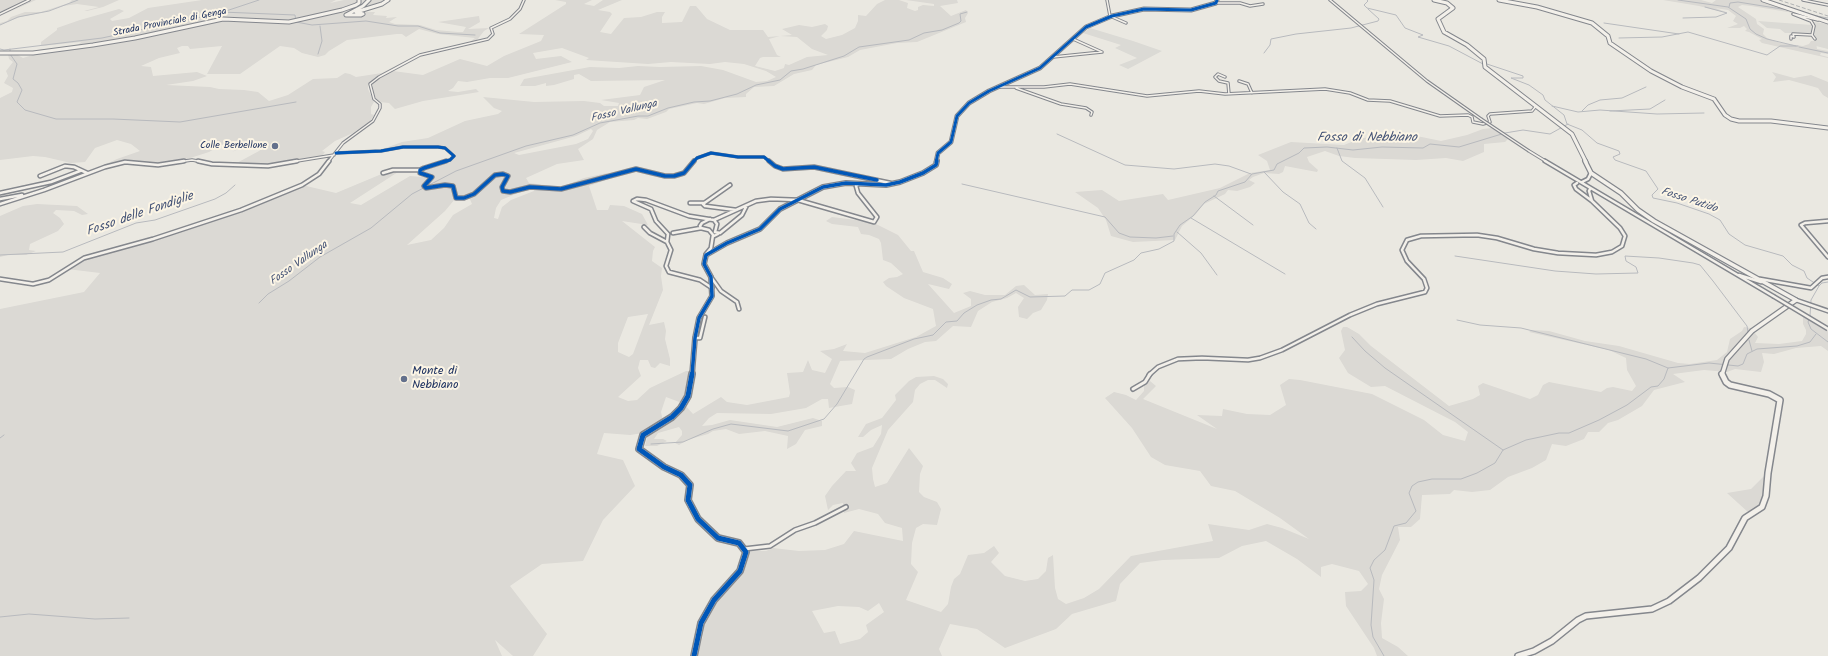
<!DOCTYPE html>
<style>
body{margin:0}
canvas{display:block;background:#eae8e1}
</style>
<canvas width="1828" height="656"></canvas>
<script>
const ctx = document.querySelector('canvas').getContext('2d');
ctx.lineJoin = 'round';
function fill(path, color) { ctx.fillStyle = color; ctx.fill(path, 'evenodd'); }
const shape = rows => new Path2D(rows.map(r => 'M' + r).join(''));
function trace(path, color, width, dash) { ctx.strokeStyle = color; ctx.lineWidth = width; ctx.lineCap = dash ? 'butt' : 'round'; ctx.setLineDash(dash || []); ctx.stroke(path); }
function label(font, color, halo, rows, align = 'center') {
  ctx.font = font + ' Kalam,sans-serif'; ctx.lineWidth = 4; ctx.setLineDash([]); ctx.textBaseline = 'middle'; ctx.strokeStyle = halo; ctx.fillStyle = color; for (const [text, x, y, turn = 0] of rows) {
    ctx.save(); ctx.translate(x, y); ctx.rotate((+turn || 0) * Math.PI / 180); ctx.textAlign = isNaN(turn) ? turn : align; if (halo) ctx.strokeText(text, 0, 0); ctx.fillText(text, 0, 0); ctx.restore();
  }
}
fill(shape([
 [1758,21,1812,25,1812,33,1785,33,1780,29,1767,28],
 [1814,22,1828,24,1828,49,1816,46,1816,41,1813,35],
 [1090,28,1133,41,1162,51,1128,69,1119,65,1137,58,1115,48,1121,45,1083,33]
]), '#dbdad5');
fill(shape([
 [0,0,36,0,0,16],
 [72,0,119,0,103,7,87,11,84,11,99,7,77,4,63,6,45,12,20,17,0,25,0,23,7,21,11,17,25,12,41,12,69,3],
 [202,0,336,0,330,3,344,0,387,0,361,12,375,12,373,15,387,16,386,18,397,17,389,22,395,24,420,25,436,30,458,32,463,32,466,27,438,22,479,16,480,22,468,29,489,28,484,31,477,40,467,44,475,38,438,34,419,29,406,37,402,34,397,34,347,40,329,51,325,55,318,57,302,53,294,48,280,46,240,74,207,74,222,46,190,49,188,46,182,46,177,48,180,53,159,58,141,66,151,67,153,76,197,72,207,76,193,81,166,85,210,87,219,89,244,90,258,92,269,101,288,95,313,79,337,78,345,73,350,74,356,77,382,73,409,59,368,84,368,89,374,102,371,107,371,114,374,115,370,121,353,133,335,141,322,151,325,152,321,157,273,165,233,165,259,151,266,145,250,144,232,152,246,144,227,142,209,152,184,160,162,164,126,162,95,169,117,159,140,151,131,144,117,140,95,148,85,162,71,163,45,157,33,156,0,160,0,98,12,92,13,88,4,83,8,76,6,71,13,62,9,59,8,54,16,54,23,58,39,53,76,47,81,42,41,46,41,42,57,30,57,28,80,20,119,9,124,11,110,19,112,21,129,18,148,8],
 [555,0,592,0,584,4,594,6,603,0,622,0,598,10,610,12,612,14,600,32,611,34,624,18,641,17,657,12,665,12,662,17,662,23,682,22,690,6,696,6,707,19,730,30,763,30,768,37,792,35,782,29,799,25,812,27,825,24,828,26,827,30,821,36,826,39,842,35,855,28,858,21,858,15,866,16,877,4,885,0,899,0,908,3,907,8,915,11,918,10,918,7,923,5,934,6,934,4,906,0,957,0,958,3,940,6,951,16,966,10,968,13,965,18,966,22,917,42,897,43,860,50,848,57,816,65,812,70,794,74,774,86,754,87,746,94,746,97,725,98,704,104,697,103,669,109,666,112,647,119,638,118,634,120,610,122,597,130,593,139,578,149,584,160,557,164,526,178,529,183,561,187,584,178,607,173,609,179,589,186,597,210,608,210,610,205,624,206,642,214,648,225,622,221,655,247,653,251,652,261,662,268,661,276,663,290,649,325,664,322,666,331,665,339,670,359,670,366,660,363,655,368,651,367,648,360,640,360,638,368,641,376,618,397,628,401,637,400,650,388,686,371,691,371,685,398,682,403,666,397,661,412,663,421,643,433,630,435,604,433,597,454,623,460,635,486,603,520,583,561,542,564,510,586,547,634,533,656,513,656,495,640,502,656,0,656,0,309,84,292,100,273,67,269,83,258,182,230,237,211,302,185,336,193,384,173,398,172,350,203,361,205,410,176,423,177,421,173,423,169,456,155,447,148,438,145,408,145,380,150,402,142,428,138,465,121,498,114,502,111,494,108,483,97,534,102,584,101,600,103,604,106,618,106,619,103,601,100,640,95,644,87,665,80,591,81,579,74,574,75,574,79,554,85,546,86,546,83,535,86,520,86,524,79,590,67,619,68,638,66,660,67,701,66,723,70,756,82,767,81,776,77,766,71,744,64,725,62,710,64,671,62,648,64,586,60,589,58,562,48,533,53,536,59,561,56,572,62,508,78,490,78,467,82,458,81,453,88,448,91,458,92,476,89,479,92,423,101,395,109,389,103,379,102,376,99,372,88,373,84,382,77,393,71,423,75,460,59,487,66,504,56,541,41,544,35,519,34,566,4,566,2],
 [780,36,797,37,812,49,828,55,807,57,789,65,785,64,784,68,775,71,755,66,760,58,763,57,781,57,777,55,769,39],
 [591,129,593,131,588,139,576,144,519,155,514,153,576,136],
 [533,189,534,191,511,200,502,207,498,219,494,218,496,208,501,200,523,191],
 [469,197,472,204,453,215,444,228,431,240,407,245,445,211,455,199,462,200],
 [648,314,633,354,629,357,618,352,618,343,628,317],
 [1663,0,1701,0,1712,3,1716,0,1761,0,1802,13,1800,14,1751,6,1742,5,1738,7,1756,19,1757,24,1764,29,1763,34,1767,38,1780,43,1803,46,1809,44,1811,41,1816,41,1817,49,1828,51,1828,54,1821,53,1820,55,1828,57,1828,58,1762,43,1759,40,1762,39,1749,32,1745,31,1747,29,1744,26,1740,28,1727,28,1738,24,1733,21,1736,16,1728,10,1715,8,1726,12,1727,13,1699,6],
 [1772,72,1794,78,1811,75,1828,82,1828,98,1823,95,1818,88,1811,86,1789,80,1773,82,1776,77],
 [1492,128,1508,139,1505,142,1484,144,1484,152,1463,161,1446,158,1416,160,1355,158,1339,156,1325,151,1307,157,1309,162,1318,170,1317,172,1285,166,1283,172,1279,174,1264,173,1253,177,1249,180,1255,183,1250,187,1237,191,1228,190,1225,194,1204,204,1195,215,1182,226,1175,240,1133,242,1111,236,1106,220,1098,208,1075,192,1102,190,1119,201,1163,194,1168,200,1220,188,1250,173,1270,170,1267,161,1258,155,1291,142,1344,145,1359,139,1378,135,1405,143,1414,141,1412,135,1441,141,1467,135,1483,129],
 [37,204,77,206,88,214,82,215,74,211,56,210,53,213,60,218,64,224,58,231,30,244,29,250,36,251,26,255,8,255,0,257,0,216,23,206],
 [832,217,872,222,898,235,911,251,914,251,923,272,943,278,952,284,949,289,928,284,954,313,971,306,971,299,963,293,970,291,985,295,1005,295,1016,286,1024,285,1035,295,1048,294,1047,300,1041,310,1033,313,1027,319,1019,317,1018,307,1024,298,1016,293,1007,298,992,302,978,311,971,327,953,326,936,341,925,342,908,349,891,359,840,361,830,384,834,388,848,387,855,390,852,404,829,408,828,399,822,399,806,408,771,414,717,413,709,418,702,426,712,425,730,420,777,427,813,418,822,421,822,426,805,430,796,444,787,449,788,436,765,431,739,434,726,429,713,431,708,434,687,440,679,445,675,443,682,435,682,431,679,427,658,433,654,439,663,439,667,441,657,446,645,446,648,434,684,404,693,414,721,397,727,402,747,405,789,397,790,393,787,373,803,372,808,360,812,370,825,373,832,359,820,351,834,349,847,344,843,351,865,353,916,337,936,326,933,309,904,298,886,286,883,282,889,278,897,277,903,274,891,263,883,260,881,243,879,239,869,235,861,234,858,227,832,224,826,221],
 [1803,315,1828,331,1828,351,1821,346,1796,348,1774,354,1762,353,1764,362,1761,372,1735,369,1727,372,1704,370,1673,374,1685,382,1654,390,1642,406,1618,420,1608,423,1599,432,1588,432,1584,439,1566,446,1552,444,1546,460,1532,468,1508,477,1490,490,1472,492,1454,490,1450,494,1422,495,1420,519,1411,527,1398,527,1400,540,1382,575,1379,589,1384,599,1381,623,1382,638,1398,647,1408,656,1377,656,1374,648,1346,606,1345,592,1361,591,1368,584,1359,571,1332,564,1321,567,1321,577,1297,559,1266,541,1242,546,1219,558,1163,560,1140,563,1120,584,1116,601,1072,614,1056,629,1005,648,977,629,950,624,939,649,942,656,697,656,703,636,704,623,715,602,742,574,747,555,747,551,766,551,773,548,799,551,825,550,844,544,854,531,903,541,902,528,885,523,878,514,859,509,844,513,843,503,833,505,828,510,825,496,832,486,846,471,856,471,851,463,857,453,873,447,881,434,882,425,871,430,863,437,858,437,866,424,882,418,896,400,895,395,909,381,916,377,934,376,943,379,948,384,947,388,935,380,928,380,920,384,915,390,913,402,888,430,872,468,873,479,875,487,887,483,909,448,923,466,920,474,919,492,924,497,937,502,941,509,937,525,923,524,916,528,912,543,911,564,918,572,906,600,941,612,948,604,951,587,954,579,960,574,968,555,984,553,994,546,999,553,991,562,1005,576,1025,581,1038,579,1046,571,1048,558,1053,555,1055,588,1058,599,1066,604,1084,598,1099,589,1131,556,1213,541,1208,524,1249,530,1267,524,1282,528,1309,539,1280,518,1235,491,1211,486,1200,471,1165,465,1151,457,1132,428,1105,398,1114,392,1126,395,1136,400,1144,391,1144,385,1150,381,1156,386,1143,399,1217,429,1197,415,1222,416,1223,409,1247,414,1270,415,1286,405,1280,385,1289,379,1300,380,1372,394,1424,420,1443,435,1465,441,1468,432,1455,422,1385,386,1371,387,1348,373,1339,358,1345,350,1341,331,1343,327,1347,327,1359,334,1371,346,1449,406,1473,399,1480,395,1478,386,1483,383,1530,399,1538,395,1543,385,1549,382,1601,392,1607,388,1613,387,1632,391,1636,386,1627,370,1626,358,1609,350,1529,332,1532,330,1549,331,1585,341,1619,346,1678,363,1690,364,1717,360,1727,352,1730,339,1742,331,1744,327,1751,328,1758,337,1755,343,1779,344,1802,341,1806,334,1806,330,1803,324],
 [879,603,884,612,866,625,868,632,860,639,840,644,835,631,824,633,812,611,838,606,859,607,868,611],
 [1765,475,1762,504,1749,513,1727,493,1751,489]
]), '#dbd9d4');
trace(shape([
 [1367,0,1368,1,1364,5,1367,8,1396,15,1405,28,1423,35,1418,37,1449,46,1483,64],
 [1678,0,1728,7,1746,19,1750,29,1756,34,1767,39,1796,46],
 [1729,7,1730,3,1738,2,1788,10],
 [221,12,295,15,296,22,312,25,366,21,398,26,418,26,440,33,475,35],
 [223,12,259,0],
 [1811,15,1828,18],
 [1683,18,1716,17,1727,13,1705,7],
 [1604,23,1679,34],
 [0,25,18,17,49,11,78,0],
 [1619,38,1662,37,1688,32,1767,55,1780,46,1798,46],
 [1799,47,1828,53],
 [0,49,4,50,102,38,220,13],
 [10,49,10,54,17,64,13,79,18,83,22,90,17,102,25,110,56,119,113,119,180,122,296,102],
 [1264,53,1270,45,1271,39,1296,34,1351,28,1378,21,1379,19,1368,9],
 [318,54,322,41,320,26],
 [1487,64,1523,76,1523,78,1511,78,1529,85,1543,95,1545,100,1564,115,1567,124,1582,130,1597,143,1619,151,1620,154,1613,157,1615,160,1646,171,1658,189,1652,195,1653,198,1677,203,1709,214,1720,220,1729,234,1745,245,1783,256,1792,265,1804,271,1807,278,1819,286,1811,300,1810,316],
 [1552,106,1578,112,1600,110,1657,114,1704,113],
 [1582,111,1588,105,1600,100,1622,98,1646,87],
 [1610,111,1650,109,1665,100],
 [1057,134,1125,165,1174,169,1215,164,1229,166,1251,174],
 [1337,148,1342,161,1365,178,1383,207],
 [1264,172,1283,192,1300,204,1309,223,1316,229],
 [962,184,1105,217,1119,233,1130,237,1156,238,1173,236],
 [1214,196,1253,225],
 [1191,218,1285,274],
 [1177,232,1201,253,1217,275],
 [0,255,63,252,136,223,155,220,215,199,226,193,235,185],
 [1455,256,1555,271,1596,274,1638,273,1636,267,1626,261,1625,256,1659,258,1693,263,1700,265,1713,281,1747,326,1748,332],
 [1819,286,1822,283,1828,282],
 [259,303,268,294,289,281,320,257,371,228,412,194,456,171,526,146,573,135,600,123,638,116,648,116,668,108,694,102,710,101,737,94,756,85,780,80,791,71,803,69,844,56,859,47,909,40,924,33,942,30,959,23,961,21,960,14,967,12],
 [1809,319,1808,322,1811,329,1828,342],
 [1457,320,1480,325,1521,328,1646,359,1668,368],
 [1352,337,1365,351,1385,368,1503,450],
 [1749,340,1752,351],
 [0,438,4,435],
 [651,444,683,442,713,429,731,424,788,431,824,419,837,404,864,359,867,357,914,339,933,335,946,322,957,321,964,313,977,305,991,300,1001,299,1016,290,1030,297,1065,296,1072,290,1089,290,1100,284,1105,273,1134,260,1141,253,1159,249,1174,241,1174,234,1180,225,1193,216,1205,202,1216,195,1218,191,1245,182,1252,174,1274,170,1277,164,1299,153,1304,148,1327,147,1353,150,1382,147,1423,148,1430,144,1459,147,1505,133,1523,130,1550,134,1568,124],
 [0,617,29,614,95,619,129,618],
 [1384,656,1373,637,1371,625,1374,580,1370,568,1374,560,1385,550,1394,526,1406,523,1416,511,1409,493,1412,486,1418,482,1432,479,1461,479,1477,473,1495,463,1503,450,1526,440,1559,433,1569,433,1599,420,1627,405,1651,387,1658,386,1664,379,1668,368,1709,363,1738,366,1743,364,1747,354,1757,349,1797,346,1810,342,1816,334]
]), '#b8babe', 1);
const streetFar2 = shape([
 [1107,0,1110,16,1126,23],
 [1330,0,1427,81,1481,119],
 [1803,0,1828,5],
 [1216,3,1240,3,1250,6,1263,4],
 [0,14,29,0],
 [1791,39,1791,36,1794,37,1793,34,1812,35],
 [1815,39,1812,35,1814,26,1811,21,1793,14,1818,20],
 [1053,57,1102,52,1073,39],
 [1225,77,1218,74,1215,77,1219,81,1228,83,1229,94],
 [1239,81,1248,84,1252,93],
 [998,87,1044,87,1070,84,1147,96,1199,91,1225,94,1325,89,1350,93,1368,100,1390,101,1440,116,1468,115,1472,117,1473,122,1483,124,1490,122,1488,116,1490,114,1532,111,1536,106],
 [1016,88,1061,104,1086,108,1092,112,1091,115],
 [1529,151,1547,162],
 [336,153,381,151,403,147,438,147,445,148,454,156,450,160,443,162],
 [125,162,126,162],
 [178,162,192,160,203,162],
 [291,162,334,155],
 [328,162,343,143,373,121,380,108,380,104,374,99,370,84,379,77,420,55,488,39,493,34,491,28,510,19,520,9,524,0],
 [693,162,697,158,711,153,738,157,764,157,770,162]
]);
const streetFar1 = shape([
 [198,161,212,164,268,166,297,161],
 [446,161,424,168,420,170,420,173,432,177,424,186,426,188,445,185,453,186,456,198,464,198,474,194,495,175,503,174,508,176,502,187,503,191,510,192,530,187,561,189,636,169,665,176,674,176,684,173,694,161],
 [769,161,775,166,783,169,814,167,890,183],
 [1545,161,1773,296],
 [383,173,393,170,420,170],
 [40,176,65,166,74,167,87,173],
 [1582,182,1588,179,1591,173],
 [1577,183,1574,185,1576,189,1592,201],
 [730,185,703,204,705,206,736,210],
 [0,193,51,182,80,171],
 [0,199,22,195],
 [690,203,704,203],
 [0,204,44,190,105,167,125,162,158,165,184,161],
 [714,220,756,201,771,199,798,200,874,222,877,217,858,193,856,186,858,184],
 [714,220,717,224,715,232,720,233,742,215,747,205],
 [1828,221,1805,223,1801,225,1828,257],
 [644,227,650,233,667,242],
 [701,228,700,226,702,223,710,219],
 [673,233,701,228,709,230,714,236,718,234],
 [706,254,711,248,713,235],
 [1739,275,1761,282],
 [711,277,721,291,737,302,739,309],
 [0,279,33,284,49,280,84,258,153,239,241,210,302,185,319,174,329,161],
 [1760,279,1811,288,1822,278,1828,277],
 [712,288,700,280,669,272,666,266,671,250,667,242,668,234,656,221,651,209,633,201,637,199,646,200,689,216,714,220],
 [1796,300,1828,311],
 [695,338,700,338,705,317],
 [1149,375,1158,367,1178,359,1202,358,1248,360,1260,358,1282,350,1350,315,1377,304,1425,292,1427,288,1424,279,1407,261,1402,250,1407,240,1421,236,1477,235,1497,238,1534,249,1558,253,1596,255,1612,252,1622,246,1625,236,1620,228,1592,201,1589,191,1590,189]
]);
const street = shape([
 [1133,389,1145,382,1150,374],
 [744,549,770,546,795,530,815,523,846,507]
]);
const secondaryFar2 = shape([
 [369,0,363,6,346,15,361,15,363,14,356,12,382,4,388,0],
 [1434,0,1447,3,1453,8,1438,19,1444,32,1467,45,1484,59,1485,67,1572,134,1586,162],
 [1499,0,1537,7,1592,23,1608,36,1610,43,1651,71,1682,87,1714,99,1725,115,1731,119,1739,121,1771,121,1828,128],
 [1763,0,1828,22],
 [0,53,33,53,93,45,135,38,223,19,289,22,342,10,356,5,359,3,359,0],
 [936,162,938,153,951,142,957,116,969,103,989,91,1040,68,1086,27,1112,16,1144,9,1191,10,1216,3,1217,0]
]);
const secondaryFar1 = shape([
 [1585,161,1591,173,1621,193,1638,210,1654,221,1796,300,1752,331,1727,359,1722,375],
 [692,375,695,338,699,318,712,296,711,277,704,264,706,255,727,243,760,229,780,209,823,187,846,183,886,185,900,182,923,173,936,165,937,161]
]);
const secondary = shape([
 [692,374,688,396,681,408,672,417,643,435,639,449,664,467,681,475,690,485,688,500,698,519,718,538,739,543,746,552,740,571,714,600,701,623,694,656],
 [1518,656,1534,651,1552,641,1578,620,1586,616,1652,609,1669,601,1699,578,1729,548,1745,518,1762,507,1766,496,1768,473,1780,400,1769,394,1730,385,1726,382,1722,374]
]);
trace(streetFar2, '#84878d', 3.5);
trace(streetFar1, '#84878d', 5.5);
trace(street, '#84878d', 6);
trace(secondaryFar2, '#84878d', 5);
trace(secondaryFar1, '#84878d', 6);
trace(secondary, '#84878d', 8);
trace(streetFar2, '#f3f0ea', 1.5);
trace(streetFar1, '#f3f0ea', 2.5);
trace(street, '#f3f0ea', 3);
trace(secondaryFar2, '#f3f0ea', 3);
trace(secondaryFar1, '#f3f0ea', 3.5);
trace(secondary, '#f3f0ea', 5);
trace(shape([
 [1779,0,1828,16]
]), '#b0b2b3', 1, [4, 2]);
const streetBridgeFar1 = shape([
 [1481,119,1529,151]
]);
const streetBridge = shape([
 [1773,296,1828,329]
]);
trace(streetBridgeFar1, '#84878d', 3.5, []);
trace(streetBridge, '#84878d', 5.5, []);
trace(streetBridgeFar1, '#f3f0ea', 1.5);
trace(streetBridge, '#f3f0ea', 2.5);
trace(shape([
 [336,153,381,151,403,147,438,147,445,148,454,156,450,160,443,162],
 [693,162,697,158,711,153,738,157,764,157,770,162],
 [936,162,938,153,951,142,957,116,969,103,989,91,1040,68,1086,27,1112,16,1144,9,1191,10,1216,3,1217,0]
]), '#0057b8', 3);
trace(shape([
 [446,161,424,168,420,170,420,173,432,177,424,186,426,188,445,185,453,186,456,198,464,198,474,194,495,175,503,174,508,176,502,187,503,191,510,192,530,187,561,189,636,169,665,176,674,176,684,173,694,161],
 [769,161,775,166,783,169,814,167,877,180],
 [692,375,695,338,699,318,712,296,711,277,704,264,706,255,727,243,760,229,780,209,823,187,846,183,886,185,900,182,923,173,936,165,937,161]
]), '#0057b8', 3.5);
trace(shape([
 [692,374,688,396,681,408,672,417,643,435,639,449,664,467,681,475,690,485,688,500,698,519,718,538,739,543,746,552,740,571,714,600,701,623,694,656]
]), '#0057b8', 5);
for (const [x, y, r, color] of [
 [275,146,4,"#63708c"],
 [404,379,4,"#63708c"]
]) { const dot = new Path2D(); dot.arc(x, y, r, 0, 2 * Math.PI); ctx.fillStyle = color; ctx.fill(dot); trace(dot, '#fcf5e5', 1.5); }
label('10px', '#1b2f5e', '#fcf5e5', [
 ["Strada Provinciale di Genga",170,23,-11]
]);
label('10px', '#1b2f5e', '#fcf5e5', [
 ["Colle Berbellone",267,146]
], 'right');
label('italic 11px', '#445376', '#fcf5e5', [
 ["Fosso Vallunga",624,112,-13],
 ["Fosso Putido",1689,201,18],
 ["Fosso Vallunga",299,264,-35]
]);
label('12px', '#1b2f5e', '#fcf5e5', [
 ["Monte di",412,372],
 ["Nebbiano",412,386]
], 'left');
label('italic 13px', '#445376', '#fcf5e5', [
 ["Fosso di Nebbiano",1367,139],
 ["Fosso delle Fondiglie",140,215,-19]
]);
</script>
